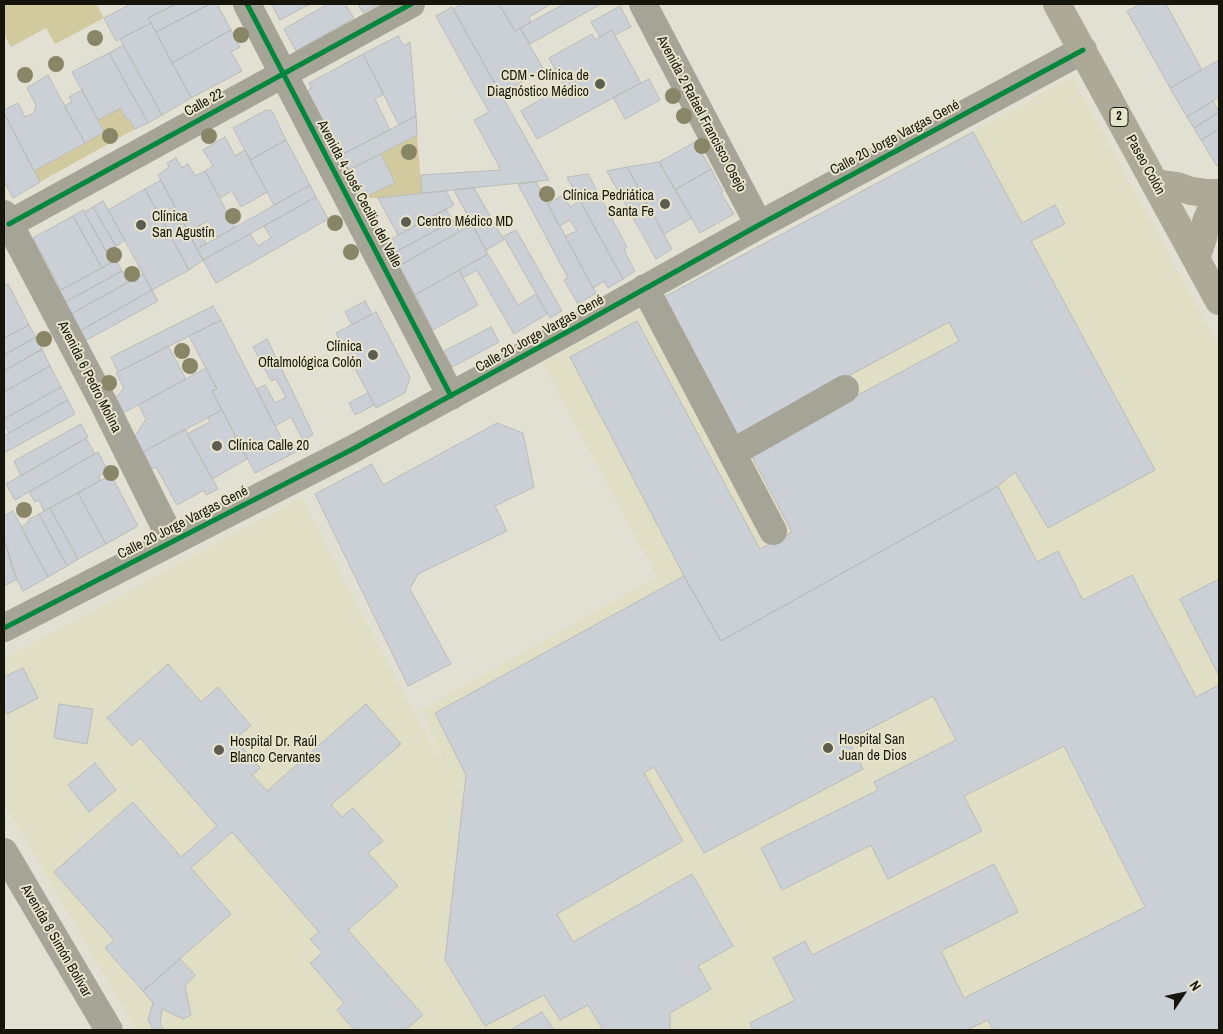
<!DOCTYPE html>
<meta charset="utf-8">
<style>
body{margin:0}
#map{position:relative;width:1223px;height:1034px;overflow:hidden;background:#e2e0d2;font-family:"Archivo Narrow",sans-serif}
canvas{display:block}
.frame{position:absolute;inset:0;border:5px solid #16150c;pointer-events:none}
.north{position:absolute;left:1158px;top:969px;width:50px;height:50px;-webkit-text-stroke:4px #e8e4cc;paint-order:stroke;rotate:56deg;font-size:14px;font-weight:700;line-height:20px;text-align:center;color:#16150c}
.north::after{content:'';display:block;margin:auto;width:18px;height:22px;background:#16150c;clip-path:polygon(50% 0,100% 100%,50% 72%,0 100%)}
</style>
<div id="map">
<canvas width="1223" height="1034"></canvas>
<div class="frame"></div>
<div class="north">N</div>
</div>
<script>
const ctx = document.querySelector('canvas').getContext('2d');
ctx.lineJoin = 'round';
function fill(path, color) { ctx.fillStyle = color; ctx.fill(path, 'evenodd'); }
const shape = rows => new Path2D(rows.map(r => 'M' + r).join(''));
function trace(path, color, width, dash) { ctx.strokeStyle = color; ctx.lineWidth = width; ctx.lineCap = dash ? 'butt' : 'round'; ctx.setLineDash(dash || []); ctx.stroke(path); }
function label(font, color, halo, rows, align = 'center') {
  ctx.font = font + ' "Archivo Narrow",sans-serif'; ctx.lineWidth = 4; ctx.setLineDash([]); ctx.textBaseline = 'middle'; ctx.strokeStyle = halo; ctx.fillStyle = color; for (const [text, x, y, turn = 0] of rows) {
    ctx.save(); ctx.translate(x, y); ctx.rotate((+turn || 0) * Math.PI / 180); ctx.textAlign = isNaN(turn) ? turn : align; if (halo) ctx.strokeText(text, 0, 0); ctx.fillText(text, 0, 0); ctx.restore();
  }
}
fill(shape([
 [1073,77,1219,345,1219,1030,554,1030,542,1012,510,1030,136,1030,4,803,4,659,302,497,415,715,451,776,420,711,657,577,542,363]
]), '#e1dec6');
fill(shape([
 [4,4,96,4,104,18,55,44,46,28,11,47,4,34],
 [121,108,127,120,129,119,135,129,40,182,34,171,104,132,98,120],
 [417,135,422,193,378,198,362,198,395,183,381,154]
]), '#d2ca9f');
const building = shape([
 [131,4,176,4,148,18,151,23,116,41,104,18,131,4],
 [176,4,210,4,156,32,148,18,176,4],
 [210,4,217,4,231,30,172,63,156,32,210,4],
 [275,4,310,4,280,20,272,5,275,4],
 [328,4,345,4,354,18,296,51,284,29,328,4],
 [358,4,379,4,363,13,358,4],
 [462,4,499,4,515,31,520,28,544,70,501,94,453,9,462,4],
 [499,4,551,4,529,17,531,22,515,31,499,4],
 [564,4,601,4,530,44,520,28,564,4],
 [1141,4,1166,4,1202,70,1170,88,1127,11,1141,4],
 [620,6,631,27,615,35,612,30,600,37,591,22,620,6],
 [452,7,501,94,549,180,422,193,421,175,501,170,474,120,489,112,436,16,452,7],
 [151,23,191,98,162,115,120,39,151,23],
 [231,30,240,47,231,52,242,71,191,98,172,63,231,30],
 [612,30,641,83,537,139,521,111,564,86,549,58,592,34,595,40,612,30],
 [398,36,404,46,410,42,416,116,399,125,363,54,398,36],
 [123,45,162,115,148,123,109,53,123,45],
 [109,53,148,123,135,129,129,119,127,120,121,108,98,120,72,72,109,53],
 [363,54,384,94,375,99,390,130,339,156,305,92,312,88,309,83,363,54],
 [1219,60,1219,97,1187,117,1170,88,1219,60],
 [48,75,85,143,34,171,4,113,4,110,18,103,25,117,34,113,36,105,27,88,48,75],
 [649,79,660,100,625,119,613,97,649,79],
 [82,90,104,132,85,143,64,106,72,102,69,97,82,90],
 [1213,101,1219,112,1194,128,1187,117,1213,101],
 [266,110,272,111,286,140,250,160,233,128,266,110],
 [1219,112,1219,129,1201,140,1194,128,1219,112],
 [4,113,40,182,13,198,4,181,4,113],
 [416,116,417,135,347,171,339,156,416,116],
 [1219,129,1219,164,1217,166,1201,140,1219,129],
 [973,132,1022,223,1055,205,1065,224,1031,241,1155,470,1048,528,1015,472,998,486,721,641,684,576,570,357,637,321,760,549,792,532,750,453,959,341,949,322,738,435,664,297,973,132],
 [225,137,235,156,245,150,267,192,241,207,232,191,220,198,205,171,213,166,203,150,225,137],
 [286,140,310,185,274,205,250,160,286,140],
 [695,142,711,169,675,190,659,162,695,142],
 [381,154,395,183,362,198,347,171,381,154],
 [176,158,182,168,188,164,195,176,205,171,235,227,217,237,208,221,197,227,206,243,197,249,158,175,169,167,167,163,176,158],
 [659,162,692,218,664,234,627,167,659,162],
 [627,167,672,249,656,259,607,171,627,167],
 [711,169,723,192,721,193,734,214,700,233,675,190,711,169],
 [588,174,627,247,624,250,635,271,623,279,567,177,588,174],
 [161,180,203,260,189,270,145,189,161,180],
 [536,182,596,293,578,304,564,280,568,278,518,184,536,182],
 [310,185,316,197,203,260,197,249,310,185],
 [474,188,502,237,516,230,562,311,550,318,505,239,486,250,454,190,474,188],
 [145,189,189,270,152,290,108,210,145,189],
 [446,191,454,205,398,235,378,198,446,191],
 [563,195,570,207,580,201,623,279,608,288,604,281,593,288,565,236,577,231,570,220,559,226,548,204,563,195],
 [316,197,328,219,216,283,203,260,250,234,258,246,271,238,264,226,316,197],
 [103,201,125,240,116,246,93,207,103,201],
 [93,207,116,246,106,251,84,212,93,207],
 [446,209,453,221,392,254,386,242,446,209],
 [83,210,112,262,102,268,73,216,83,210],
 [73,216,102,268,61,290,33,238,73,216],
 [453,221,459,232,399,266,392,254,453,221],
 [472,224,488,254,415,295,399,266,472,224],
 [488,254,518,305,536,294,547,314,514,334,477,270,463,278,459,270,488,254],
 [116,260,122,271,65,302,59,291,116,260],
 [459,270,478,305,433,330,415,295,459,270],
 [122,271,129,282,71,314,65,302,122,271],
 [143,274,152,290,78,332,69,315,143,274],
 [8,284,29,325,4,338,4,286,8,284],
 [152,290,158,301,83,342,78,332,152,290],
 [365,301,372,314,352,325,345,312,365,301],
 [213,306,221,320,118,372,111,357,213,306],
 [376,312,410,377,405,393,376,408,336,333,376,312],
 [221,320,290,455,255,473,212,391,217,389,189,336,221,320],
 [29,325,36,337,4,355,4,338,29,325],
 [491,327,499,342,452,367,444,351,491,327],
 [36,337,42,349,4,371,4,355,36,337],
 [267,339,313,434,306,439,309,445,290,455,288,448,303,440,291,417,275,426,256,389,265,385,275,403,286,397,276,379,271,381,253,347,267,339],
 [168,346,186,379,123,413,115,399,124,388,116,373,168,346],
 [42,349,50,366,4,392,4,382,5,381,4,371,42,349],
 [50,366,61,387,4,419,4,392,50,366],
 [206,368,217,389,212,391,222,410,143,452,135,436,146,419,139,405,206,368],
 [61,387,68,400,9,433,4,423,4,419,61,387],
 [368,393,374,405,355,415,349,403,368,393],
 [68,400,75,414,4,453,4,436,68,400],
 [222,410,247,459,212,479,187,434,210,422,208,417,222,410],
 [497,423,523,433,534,487,495,506,507,531,418,574,410,589,451,664,408,686,315,494,372,464,383,485,497,423],
 [81,424,88,437,21,476,14,461,81,424],
 [185,429,218,489,206,495,204,490,177,505,156,467,152,469,143,452,185,429],
 [86,438,95,454,15,500,6,484,86,438],
 [98,452,108,471,98,476,101,480,44,511,39,500,35,502,29,492,98,452],
 [111,475,138,526,106,544,78,493,111,475],
 [998,486,1037,562,1058,551,1083,600,1132,575,1196,697,1219,685,1219,1030,993,1030,988,1020,967,1030,753,1030,750,1023,795,1000,773,958,805,941,812,955,994,864,1018,912,941,951,964,998,1145,907,1064,746,964,796,982,831,888,879,871,845,782,890,761,848,878,790,874,782,956,740,933,696,848,740,863,769,704,853,654,767,644,773,683,841,557,914,573,942,692,874,733,946,698,966,711,989,670,1013,670,1030,603,1030,588,1005,560,1020,544,995,485,1026,445,960,466,775,435,713,684,576,721,641,998,486],
 [78,493,106,544,78,559,50,508,78,493],
 [50,508,78,559,67,566,39,514,50,508],
 [13,511,48,577,23,591,14,574,4,539,4,516,13,511],
 [39,514,67,566,48,577,21,527,29,522,28,520,39,514],
 [4,539,17,579,4,586,4,539],
 [1219,579,1219,676,1180,599,1219,579],
 [168,664,201,702,218,687,251,726,235,739,260,768,252,775,267,791,366,704,401,744,331,805,342,817,353,808,383,841,368,853,398,886,348,930,423,1015,405,1030,354,1030,337,1010,344,1003,310,963,322,953,310,939,319,932,232,832,191,868,231,914,143,991,105,948,114,940,54,872,133,802,181,857,217,826,140,738,132,746,107,718,168,664],
 [23,668,38,698,7,714,4,708,4,677,23,668],
 [59,704,93,709,87,744,54,738,59,704],
 [95,763,116,790,89,812,68,785,95,763],
 [180,959,195,975,185,986,191,1015,183,1019,162,1009,160,1024,164,1030,153,1030,148,1019,153,1003,143,991,180,959],
 [542,1012,554,1030,510,1030,542,1012]
]);
fill(building, '#cad0d5');
trace(building, '#b9bbb8', 1);
trace(shape([
 [247,4,451,396],
 [643,4,759,225],
 [4,214,104,404,172,541],
 [9,224,411,4],
 [645,288,773,531],
 [732,453,845,389],
 [4,628,353,449,580,325,759,225,1083,50],
 [4,852,109,1030]
]), '#a6a496', 28);
trace(shape([
 [1057,4,1219,301],
 [1155,183,1177,186,1191,191,1206,193,1219,193],
 [1196,259,1203,238,1206,222,1212,207,1219,196]
]), '#aca997', 28);
trace(shape([
 [247,4,451,396],
 [9,224,411,4],
 [4,628,353,449,580,325,759,225,1083,50]
]), '#00873e', 5);
ctx.fillStyle = '#898567';
for (const [x, y] of [
 [241,35],
 [95,38],
 [56,64],
 [25,75],
 [673,96],
 [684,116],
 [110,136],
 [209,136],
 [702,146],
 [409,152],
 [547,194],
 [233,216],
 [335,223],
 [351,252],
 [114,255],
 [132,274],
 [44,339],
 [182,351],
 [190,366],
 [109,383],
 [111,473],
 [24,510]
]) { ctx.beginPath(); ctx.arc(x, y, 8, 0, 2 * Math.PI); ctx.fill(); }
for (const [x, y, r, color] of [
 [600,84,6,"#5d5c51"],
 [665,204,6,"#5d5c51"],
 [406,222,6,"#5d5c51"],
 [141,225,6,"#5d5c51"],
 [373,355,6,"#5d5c51"],
 [217,446,6,"#5d5c51"],
 [828,748,6,"#5d5c51"],
 [219,750,6,"#5d5c51"]
]) { const dot = new Path2D(); dot.arc(x, y, r, 0, 2 * Math.PI); ctx.fillStyle = color; ctx.fill(dot); trace(dot, '#e8e4cc', 2); }
for (const [x, y, w] of [
 [1119,117,18]
]) { const box = new Path2D(); box.roundRect(x - w / 2, y - 9.5, w, 19, 4); ctx.fillStyle = '#e8e4cc'; ctx.fill(box); trace(box, '#16150c', 1); }
label('bold 12px', '#16150c', null, [
 ["2",1119,117]
]);
label('14px', '#16150c', '#e8e4cc', [
 ["CDM - Clínica de",589,76,"right"],
 ["Diagnóstico Médico",589,92,"right"],
 ["Clínica Pedriática",654,196,"right"],
 ["Santa Fe",654,212,"right"],
 ["Clínica",152,217],
 ["San Agustín",152,233],
 ["Centro Médico MD",417,222],
 ["Clínica",362,347,"right"],
 ["Oftalmológica Colón",362,363,"right"],
 ["Clínica Calle 20",228,446],
 ["Hospital San",839,740],
 ["Juan de Dios",839,756],
 ["Hospital Dr. Raúl",230,742],
 ["Blanco Cervantes",230,758]
], 'left');
label('14px', '#16150c', '#e8e4cc', [
 ["Calle 22",204,103,-29],
 ["Avenida 2 Rafael Francisco Osejo",701,114,62],
 ["Calle 20 Jorge Vargas Gené",895,138,-28],
 ["Paseo Colón",1145,165,61],
 ["Avenida 4 José Cecilio del Valle",359,194,62],
 ["Calle 20 Jorge Vargas Gené",540,334,-29],
 ["Avenida 6 Pedro Molina",89,377,63],
 ["Calle 20 Jorge Vargas Gené",183,523,-27],
 ["Avenida 8 Simón Bolívar",56,941,60]
]);
</script>
